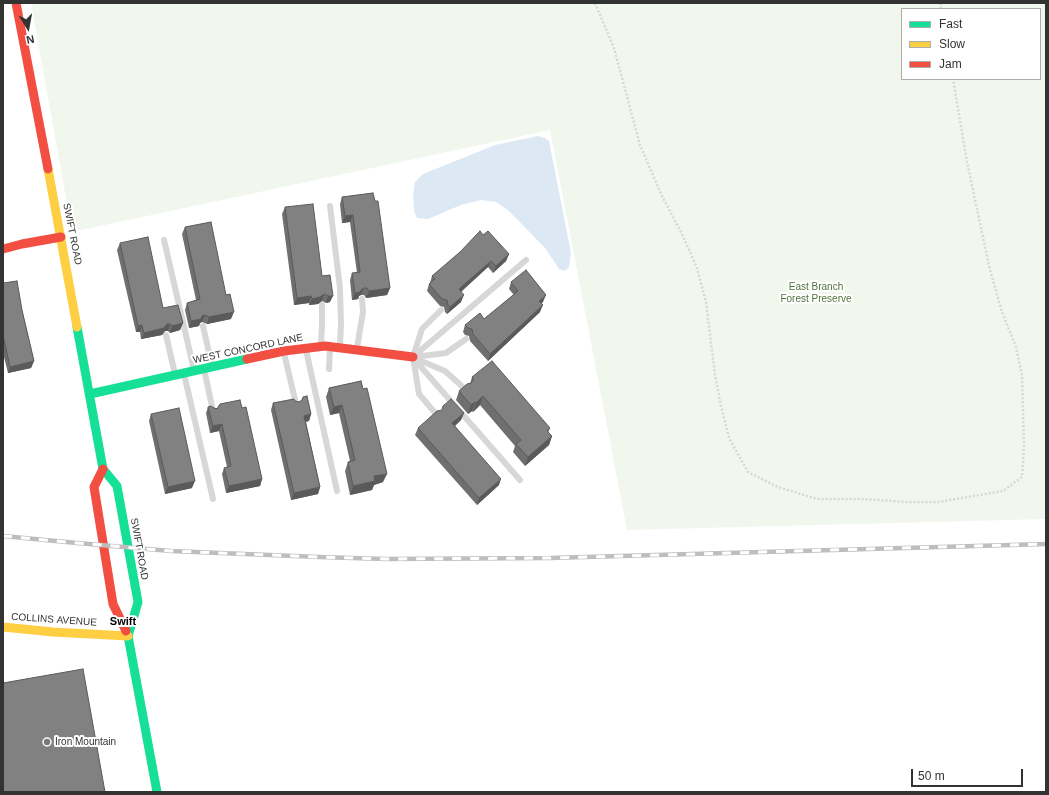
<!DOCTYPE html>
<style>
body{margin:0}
#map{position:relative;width:1049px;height:795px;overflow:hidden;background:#fff;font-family:Arial,sans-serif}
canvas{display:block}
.frame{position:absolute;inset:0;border:4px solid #333;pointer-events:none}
.legend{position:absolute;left:901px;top:8px;width:140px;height:72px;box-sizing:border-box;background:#fff;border:1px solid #adadad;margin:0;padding:5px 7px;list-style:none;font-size:12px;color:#333}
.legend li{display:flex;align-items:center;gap:8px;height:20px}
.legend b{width:20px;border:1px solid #adadad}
.north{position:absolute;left:8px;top:8px;width:40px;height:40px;-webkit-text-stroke:3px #fff;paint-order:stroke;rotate:169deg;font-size:11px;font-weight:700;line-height:16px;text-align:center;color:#333}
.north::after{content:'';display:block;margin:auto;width:14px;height:18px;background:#333;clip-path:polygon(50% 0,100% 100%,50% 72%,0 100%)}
.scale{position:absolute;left:911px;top:769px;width:112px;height:18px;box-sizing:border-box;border:2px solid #333;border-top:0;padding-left:5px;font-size:12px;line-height:14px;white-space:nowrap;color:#333;-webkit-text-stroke:3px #fff;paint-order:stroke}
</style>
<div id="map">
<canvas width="1049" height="795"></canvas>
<div class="frame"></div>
<ul class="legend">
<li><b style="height:5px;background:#16e098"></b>Fast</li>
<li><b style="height:5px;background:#ffcf43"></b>Slow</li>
<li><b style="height:5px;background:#f24e42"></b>Jam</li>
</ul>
<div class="north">N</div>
<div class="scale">50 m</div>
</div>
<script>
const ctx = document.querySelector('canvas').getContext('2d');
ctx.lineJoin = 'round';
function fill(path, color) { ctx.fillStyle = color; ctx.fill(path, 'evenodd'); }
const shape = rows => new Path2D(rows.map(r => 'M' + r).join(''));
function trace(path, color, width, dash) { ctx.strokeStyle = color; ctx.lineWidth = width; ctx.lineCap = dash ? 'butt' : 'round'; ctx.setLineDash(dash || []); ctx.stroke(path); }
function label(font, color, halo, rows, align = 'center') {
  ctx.font = font + ' Arial,sans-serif'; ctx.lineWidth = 4; ctx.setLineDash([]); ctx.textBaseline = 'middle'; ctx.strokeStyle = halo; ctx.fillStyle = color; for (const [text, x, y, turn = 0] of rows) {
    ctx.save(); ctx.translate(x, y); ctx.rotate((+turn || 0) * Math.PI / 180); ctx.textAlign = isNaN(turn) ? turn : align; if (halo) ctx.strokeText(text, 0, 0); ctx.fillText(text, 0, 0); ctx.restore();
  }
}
fill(shape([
 [31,3,1046,3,1046,519,627,530,550,130,72,232],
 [902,9,1040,9,1040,79,902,79]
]), '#f2f7ee');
fill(shape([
 [538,136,545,138,549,141,571,253,569,267,565,271,559,269,545,248,509,211,496,202,481,200,461,205,428,219,417,218,414,211,413,195,415,182,423,174,495,145]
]), '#dce9f4');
trace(shape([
 [595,3,614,48,640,145,662,196,682,234,697,268,706,302,715,375,721,406,729,438,748,472,778,487,817,499,865,499,905,502,938,502,1003,491,1022,477,1024,447,1022,375,1016,347,1002,312,990,270,967,162,953,79],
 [940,3,941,9]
]), '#d7d7d7', 2.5, [2, 2]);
trace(shape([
 [330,206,340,288,341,324,340,346],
 [164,240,194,370],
 [203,326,212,366],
 [166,335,175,374],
 [321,345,322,324,322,305],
 [357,348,363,312,362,299],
 [306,350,337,491],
 [284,353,296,404],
 [414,356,526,260],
 [414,357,446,353,466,339],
 [414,358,445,371,465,389],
 [414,359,520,480],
 [204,369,213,411],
 [329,369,330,348],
 [184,374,213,499],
 [436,414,419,394,413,357,422,329,441,310]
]), '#d7d7d7', 6);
trace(shape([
 [77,327,103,469,117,486,138,602,128,636],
 [90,394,247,359],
 [126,631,128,636,157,792]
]), '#16e098', 9);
trace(shape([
 [48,169,77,327],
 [3,627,53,632,128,636]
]), '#ffcf43', 9);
trace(shape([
 [16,3,48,169],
 [3,249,22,244,61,237],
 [247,359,284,351,325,346,413,357],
 [103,469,94,487,113,604,126,631]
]), '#f24e42', 9);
const rail = shape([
 [3,536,77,543,171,551,319,557,386,559,550,558,1046,544]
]);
trace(rail, '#bebebe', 4.5);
trace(rail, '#fff', 3, [9]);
fill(shape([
 [373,193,390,288,387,295,366,298,364,295,361,295,359,296,358,299,352,300,350,280,352,273,357,273,350,222,342,223,340,204,342,197],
 [285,207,322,276,330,275,330,302,326,303,322,301,318,304,309,305,309,303,294,305,282,214],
 [185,227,231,319,207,324,202,322,200,323,199,326,189,328,185,310,187,303,196,300,182,234],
 [483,235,509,254,506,261,493,273,488,267,461,292,461,302,447,314,445,312,444,307,440,306,427,291,429,284,430,283,432,276],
 [120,243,163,308,183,323,180,330,170,333,168,331,165,331,162,335,141,339,140,332,136,332,117,250],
 [511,282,543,302,541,304,540,312,488,361,470,341,469,336,465,335,463,332,465,325,484,319,514,295,509,289],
 [3,283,22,310,34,361,31,368,8,373,3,353],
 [472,377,550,428,548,433,552,436,549,445,525,466,513,452,515,446,480,405,473,412,472,411,468,414,456,400,459,391,470,384],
 [361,381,383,482,374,485,372,490,350,495,345,471,348,462,350,461,339,413,330,415,326,397,329,388],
 [295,401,311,414,309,421,306,422,320,487,318,494,291,500,271,410,273,403],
 [208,407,214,408,242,408,262,479,260,486,226,493,222,474,224,468,227,467,219,431,210,433,206,413],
 [464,413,461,420,455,426,499,485,477,505,415,435,418,428],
 [151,414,192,488,165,494,149,421]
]), '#6f6f6f');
fill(shape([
 [353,215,350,222,342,223,345,216],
 [509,254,506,261,493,273,496,266],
 [491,261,488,267,456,296,459,289],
 [364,288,361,295,359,296,358,299,352,300,355,293],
 [390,288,387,295,366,298,369,291],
 [324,294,322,301,318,304,309,305,312,299],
 [464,295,461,302,447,314,450,307],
 [546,295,543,302,536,308,539,301],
 [311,296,309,303,294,305,297,298],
 [328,296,333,296,330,302,326,303],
 [543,305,540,312,488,361,490,354],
 [234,312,231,319,207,324,209,317],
 [205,315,202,322,200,323,202,316],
 [201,319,199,326,189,328,191,321],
 [183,323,180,330,170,333,172,326],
 [167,324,170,324,168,331,165,331,162,335,141,339,144,333],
 [142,325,140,332,136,332,138,326],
 [34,361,31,368,8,373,10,367],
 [483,396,480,405,473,412,476,403],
 [475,402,472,411,468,414,471,405],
 [342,405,339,413,330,415,334,407],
 [464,413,461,420,450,430,452,423],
 [311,414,309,421,302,422,304,416],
 [222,424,219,431,210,433,213,426],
 [552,436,549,445,525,466,528,457],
 [387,474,383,482,374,485,372,490,350,495,353,486,374,476],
 [262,479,260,486,226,493,229,486],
 [501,479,499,485,477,505,479,498],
 [195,481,192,488,165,494,168,487],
 [320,487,318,494,291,500,294,493]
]), '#5a5a5a');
const building = shape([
 [373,193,375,201,378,201,390,288,369,291,367,288,364,288,361,290,360,292,355,293,352,273,360,272,353,215,345,216,342,197,373,193],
 [313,204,322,276,330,275,333,296,328,296,324,294,320,297,312,299,311,296,297,298,285,207,313,204],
 [211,222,226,295,230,294,234,312,209,317,205,315,202,316,201,319,191,321,187,303,200,299,185,227,211,222],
 [480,231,483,235,488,231,509,254,496,266,491,261,459,289,464,295,450,307,448,305,447,300,442,299,429,284,435,279,432,276,460,252,480,231],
 [148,237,163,308,178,305,183,323,172,326,170,324,167,324,164,328,144,333,142,325,138,326,120,243,148,237],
 [526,270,546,295,539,301,543,305,490,354,473,334,472,329,468,328,465,325,480,313,484,319,518,291,511,282,526,270],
 [17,281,22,310,34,361,10,367,3,335,3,283,17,281],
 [492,361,550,428,547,431,552,436,528,457,516,444,521,440,483,396,476,403,475,402,471,405,459,391,467,384,471,383,474,379,472,377,492,361],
 [361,381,363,389,367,388,387,474,374,476,375,481,353,486,348,462,355,460,342,405,334,407,329,388,361,381],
 [307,396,311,414,304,416,320,487,294,493,273,403,294,399,295,401,299,402,302,400,303,397,307,396],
 [451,399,464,413,452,423,501,479,479,498,418,428,437,411,442,410,443,406,451,399],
 [240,400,242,408,246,407,262,479,229,486,224,468,231,466,222,424,213,426,208,407,211,406,214,408,217,409,220,404,240,400],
 [179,408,195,481,168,487,151,414,179,408],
 [83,669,105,792,3,792,3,683,83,669]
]);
fill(building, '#818181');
trace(building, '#5a5a5a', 1);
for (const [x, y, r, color] of [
 [47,742,4,"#7a7a7a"]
]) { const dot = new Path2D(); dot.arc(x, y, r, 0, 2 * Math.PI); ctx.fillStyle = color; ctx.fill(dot); trace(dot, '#fff', 1.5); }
label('10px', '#333', '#fff', [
 ["SWIFT ROAD",72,234,79],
 ["WEST CONCORD LANE",248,349,-12],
 ["SWIFT ROAD",139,549,80],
 ["COLLINS AVENUE",54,620,4]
]);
label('10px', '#50733c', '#fff', [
 ["East Branch",816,287],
 ["Forest Preserve",816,299]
]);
label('10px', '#333', '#fff', [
 ["Iron Mountain",55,742]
], 'left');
label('bold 11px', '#000', '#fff', [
 ["Swift",123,622]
]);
</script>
